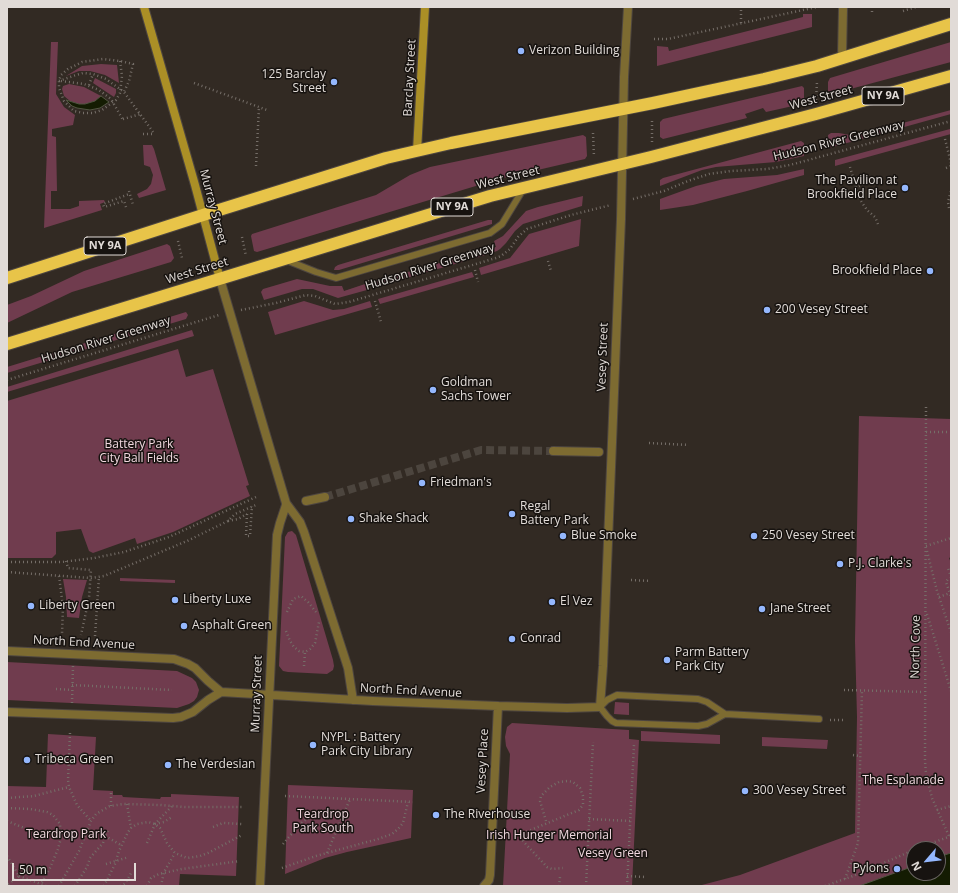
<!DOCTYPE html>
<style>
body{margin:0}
#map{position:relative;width:958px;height:893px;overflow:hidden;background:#322a23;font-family:"Open Sans",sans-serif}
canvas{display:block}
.frame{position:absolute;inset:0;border:8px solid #e1dbd7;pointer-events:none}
.north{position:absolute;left:906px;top:841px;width:40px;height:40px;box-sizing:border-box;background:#171310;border:1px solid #686360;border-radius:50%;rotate:242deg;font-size:11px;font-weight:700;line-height:16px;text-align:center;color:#e1dbd7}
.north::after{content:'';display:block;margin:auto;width:14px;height:18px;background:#94b7fd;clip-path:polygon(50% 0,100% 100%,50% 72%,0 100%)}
.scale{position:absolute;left:12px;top:863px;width:124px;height:18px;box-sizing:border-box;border:2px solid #e1dbd7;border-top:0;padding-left:5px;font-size:12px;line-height:14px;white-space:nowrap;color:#e1dbd7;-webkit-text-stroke:3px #171310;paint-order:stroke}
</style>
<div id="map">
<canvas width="958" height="893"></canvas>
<div class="frame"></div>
<div class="north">N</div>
<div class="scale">50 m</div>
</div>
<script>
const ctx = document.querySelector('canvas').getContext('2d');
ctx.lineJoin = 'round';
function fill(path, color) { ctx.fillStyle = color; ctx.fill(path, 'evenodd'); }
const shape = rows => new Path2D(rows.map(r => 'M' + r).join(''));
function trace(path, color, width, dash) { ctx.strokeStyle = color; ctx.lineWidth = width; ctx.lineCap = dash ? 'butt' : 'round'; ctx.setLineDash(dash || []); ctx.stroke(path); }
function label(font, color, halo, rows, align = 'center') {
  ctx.font = font + ' "Open Sans",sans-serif'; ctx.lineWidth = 3; ctx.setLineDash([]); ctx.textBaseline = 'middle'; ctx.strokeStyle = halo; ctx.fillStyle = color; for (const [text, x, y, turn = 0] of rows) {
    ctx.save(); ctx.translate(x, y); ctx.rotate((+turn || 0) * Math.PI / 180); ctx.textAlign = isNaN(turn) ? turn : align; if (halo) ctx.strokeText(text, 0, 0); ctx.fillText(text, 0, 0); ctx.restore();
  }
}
fill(shape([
 [803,14,812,14,812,27,657,66,657,46,668,47,669,51,803,17],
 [51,42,58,42,56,94,64,107,75,115,73,125,52,129,52,136,56,137,57,191,51,191,51,209,70,209,79,206,79,201,104,200,105,202,100,204,102,210,44,228],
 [951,42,951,62,828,95,828,82,830,78],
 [101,64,117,65,119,83,105,75,90,71,79,71,66,76,82,66],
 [95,78,116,89,116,93,114,97,93,83],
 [69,84,84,87,101,96,95,101,85,104,79,104,70,101,64,96,62,89,63,86],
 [802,86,804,88,804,101,802,104,766,112,763,108,745,114,747,118,663,139,660,137,660,122,663,119],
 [951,110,951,114,829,148,828,135,831,133,839,133,850,135,858,135],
 [950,129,951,134,835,166,835,160],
 [583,135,586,137,587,156,585,159,499,179,257,252,254,251,251,236,252,234,376,195,410,175,430,167],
 [801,141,804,143,804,156,776,162,716,167,702,170,660,186,660,180,663,178],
 [143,145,152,145,154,149,166,190,139,198,137,194,147,189,151,184,153,175,150,167,144,165],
 [804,169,804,175,747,191,693,205,660,210,660,199,696,186,724,179,777,175],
 [583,196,582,206,523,224,515,231,506,243,500,249,497,251,476,258,474,253,496,247,494,241,503,236,526,211,538,207],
 [581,219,579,246,481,275,479,268,510,258,529,234],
 [488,220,492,220,492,224,339,270,334,270,335,267,338,265],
 [167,244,170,246,174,258,171,262,72,292,7,323,7,305,31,296,84,271],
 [467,255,468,260,462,262,375,287,373,282],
 [472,272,474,277,380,304,378,299],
 [297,279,330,286,342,286,344,291,365,284,367,290,338,298,313,289,302,289,264,300,261,292,263,289],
 [304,301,333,310,344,309,370,301,372,307,275,335,268,312],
 [186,312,188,315,186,319,7,373,7,367],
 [192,330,194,336,7,392,7,387],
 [178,349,186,377,213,369,249,485,246,486,250,496,173,532,137,544,135,538,93,553,89,551,81,529,56,532,56,554,52,558,7,558,7,401],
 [859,416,951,419,951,557,949,558,951,563,951,853,938,857,938,849,914,849,914,866,859,886,698,886,740,875,855,833,857,717,855,641],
 [292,531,296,535,333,660,334,666,333,670,327,674,288,672,283,671,279,666,285,537,288,532],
 [120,578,175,580,175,583,120,581],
 [63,579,87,580,82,597,79,618,67,617,66,597],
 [7,662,177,671,192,678,196,682,199,690,197,697,194,701,189,704,177,708,7,700],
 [615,702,629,703,629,715,614,714],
 [512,723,629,730,629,739,639,740,632,886,503,886,510,754,506,746,505,737,507,727],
 [641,731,720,735,720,744,641,741],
 [48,734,96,737,93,790,113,791,113,795,122,795,123,797,160,799,161,797,171,797,171,794,239,797,236,876,180,874,179,886,7,886,7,786,46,787],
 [762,737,828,740,827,749,762,746],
 [288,785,413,790,411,838,347,852,325,858,285,874]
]), '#703c4e');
const water = shape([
 [101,96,109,102,100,108,90,110,77,108,72,106,66,100,79,104,85,104,95,101,101,96],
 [951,853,951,886,859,886,914,866,914,873,938,873,938,857,951,853]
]);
fill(water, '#141c02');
trace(water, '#525542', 1);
trace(shape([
 [325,497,481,450,553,451]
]), '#4c453e', 8, [8, 4]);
const lane = shape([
 [286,260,316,272,336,278,490,233,502,224,524,188],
 [725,714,707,702,698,699,617,695,607,700,600,707,607,716,612,721,616,723,698,726,707,724,725,714,819,719]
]);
const street = shape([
 [842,58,843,7],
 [220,279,286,503,300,522,304,532,348,668,353,700],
 [553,451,599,452],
 [306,501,325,497],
 [7,651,174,659,188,664,195,668,208,681,221,692,373,701,498,706,567,708,600,707,603,666,621,219,624,77,628,7],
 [7,712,173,718,181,717,193,712,208,700,221,692],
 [260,886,277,535,280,523,286,505],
 [484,886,489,880,490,875,498,706]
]);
const secondary = shape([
 [144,7,195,185,220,279],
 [417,151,425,7]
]);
const highway = shape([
 [7,278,203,215,386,158,451,143,653,103,764,79,817,66,951,24],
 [7,344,490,196,651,157,816,114,951,76]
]);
trace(lane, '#4e4640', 8);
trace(street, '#4e4640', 10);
trace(secondary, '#4e4640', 10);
trace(highway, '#4e4640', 14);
trace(shape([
 [903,11,916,7],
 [872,12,872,7],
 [741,23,741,7],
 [654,39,668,39,817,7],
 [120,61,122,76,120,93,116,100,102,110,93,113,83,113,74,111,64,101,59,88,59,81,61,75,68,69,82,62,103,59,120,61,133,64,129,81,124,92],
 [59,81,73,76,83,73,93,74,106,79,124,92,153,132],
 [61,81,84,84,99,90,111,99,123,120],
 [194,83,267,110],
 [89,85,93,74],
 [816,100,817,82],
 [123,119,141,114],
 [593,133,594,157],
 [143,134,153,134],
 [945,139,951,163],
 [652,142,652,121],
 [256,166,259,107],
 [850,167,859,198,867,210,875,217,878,224],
 [946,168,951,166],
 [855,187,863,185],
 [129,191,133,205],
 [633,199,664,191,688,181,709,174,731,171,767,169,790,165,951,121],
 [126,207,124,201,104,207,103,204,129,194],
 [949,208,948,202,951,191],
 [242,237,246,256],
 [178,241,182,258],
 [470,250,472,257],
 [548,261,551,271],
 [475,270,478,282],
 [369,280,371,287],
 [375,301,381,322],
 [241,310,276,303,306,295,315,296,335,304,349,302,496,258,501,256,510,249,518,237,527,229,571,215,611,205],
 [7,380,219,315],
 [926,407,925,761,926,774,932,798,949,836],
 [926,432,951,432],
 [649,443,689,445],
 [247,514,246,536,250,536,252,506],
 [228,521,238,519,247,514],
 [926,546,951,538],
 [927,551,937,591,951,632],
 [66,561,68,568,91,570,89,598,81,635],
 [7,562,62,562,94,558,124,552,169,537,256,497],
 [951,568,948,568,951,577],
 [7,572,91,578,104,576,187,541,228,521,235,514,256,505],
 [59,576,63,607,62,634],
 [951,578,948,579,946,582,951,597],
 [631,580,651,581],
 [939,597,950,593],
 [287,612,293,599,301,596,308,602,316,612],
 [927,614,951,691],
 [286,631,290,641,294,647,299,651,305,652,310,649,315,643,319,622],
 [95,636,99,577],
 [304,666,305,652],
 [72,685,172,690],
 [56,689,72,690],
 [844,690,924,692],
 [72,703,73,666],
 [830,720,843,720],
 [70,733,68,780,69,787,77,805,91,821],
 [853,755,860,756],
 [285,796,413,802],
 [7,798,34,796,69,787],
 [127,804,131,828],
 [111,806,111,791],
 [7,808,30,809,47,812,53,815,60,824,61,838,58,849,50,868,41,884],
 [937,810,951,806],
 [589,819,630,821],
 [7,821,39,834],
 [546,821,540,801,541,796,550,787,559,782,568,781,573,782,580,788,583,796,583,805,579,810,526,832,522,835,523,841,547,867,552,869,563,868],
 [155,824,164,822,172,817],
 [213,827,223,823,242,824],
 [105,836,121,845],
 [147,843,155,824,172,806],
 [283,844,302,822,307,819,323,813,331,813,343,815],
 [916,849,951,836],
 [327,853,350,799],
 [7,856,19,876,7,885],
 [106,864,129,857],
 [282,868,316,856,378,839,392,834,398,829,403,823,408,802],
 [19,876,46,886],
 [627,876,646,877],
 [845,879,858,843,862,690],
 [59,886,79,851,91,821,96,814,110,806,124,804,160,805,185,807,243,807],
 [75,886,87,867,90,858,103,843,106,834,109,829],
 [104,886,115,864,119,851,128,832,131,828,137,824,148,822,155,824,160,828,167,843,175,853,187,858,200,856,208,853,242,835],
 [120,886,124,884,128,879,131,873],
 [147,886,151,878,159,874,182,869,240,861],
 [161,886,164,872,175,853],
 [559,886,560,877],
 [586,886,593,742],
 [627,886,634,745],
 [825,886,853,876,914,850]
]), '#756e68', 2.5, [1, 3]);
trace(lane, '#7d6b31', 6);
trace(street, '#7d6b31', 8);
trace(secondary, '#ab8f26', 8);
trace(highway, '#e8c449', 12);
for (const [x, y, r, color] of [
 [521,51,4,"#94b7fd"],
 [334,82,4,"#94b7fd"],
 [905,188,4,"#94b7fd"],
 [930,271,4,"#94b7fd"],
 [767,310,4,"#94b7fd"],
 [433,390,4,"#94b7fd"],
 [422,483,4,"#94b7fd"],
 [512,514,4,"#94b7fd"],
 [351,519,4,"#94b7fd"],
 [563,536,4,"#94b7fd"],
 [754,536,4,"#94b7fd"],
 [840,564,4,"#94b7fd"],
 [175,600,4,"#94b7fd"],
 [552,602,4,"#94b7fd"],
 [31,606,4,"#94b7fd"],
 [762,609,4,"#94b7fd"],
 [184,626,4,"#94b7fd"],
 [512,639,4,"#94b7fd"],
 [667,660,4,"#94b7fd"],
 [313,745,4,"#94b7fd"],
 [27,760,4,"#94b7fd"],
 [168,765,4,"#94b7fd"],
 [745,791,4,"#94b7fd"],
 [436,815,4,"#94b7fd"],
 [897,869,4,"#94b7fd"]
]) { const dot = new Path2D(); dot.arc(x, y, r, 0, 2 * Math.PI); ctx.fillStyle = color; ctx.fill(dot); trace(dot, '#171310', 1.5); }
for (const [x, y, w] of [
 [883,96,42],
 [452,207,42],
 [105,246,42]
]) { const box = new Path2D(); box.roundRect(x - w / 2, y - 9, w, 18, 3); ctx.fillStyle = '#171310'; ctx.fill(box); trace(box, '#e1dbd7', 1); }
label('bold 11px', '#e1dbd7', null, [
 ["NY 9A",883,96],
 ["NY 9A",452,207],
 ["NY 9A",105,246]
]);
label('12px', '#e1dbd7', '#171310', [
 ["Verizon Building",529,51],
 ["125 Barclay",326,75,"right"],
 ["Street",326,89,"right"],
 ["The Pavilion at",897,181,"right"],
 ["Brookfield Place",897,195,"right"],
 ["Brookfield Place",922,271,"right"],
 ["200 Vesey Street",775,310],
 ["Goldman",441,383],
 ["Sachs Tower",441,397],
 ["Friedman's",430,483],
 ["Regal",520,507],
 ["Battery Park",520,521],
 ["Shake Shack",359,519],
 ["Blue Smoke",571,536],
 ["250 Vesey Street",762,536],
 ["P.J. Clarke's",848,564],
 ["Liberty Luxe",183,600],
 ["El Vez",560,602],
 ["Liberty Green",39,606],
 ["Jane Street",770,609],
 ["Asphalt Green",192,626],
 ["Conrad",520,639],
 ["Parm Battery",675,653],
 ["Park City",675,667],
 ["NYPL : Battery",321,738],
 ["Park City Library",321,752],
 ["Tribeca Green",35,760],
 ["The Verdesian",176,765],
 ["300 Vesey Street",753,791],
 ["The Riverhouse",444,815],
 ["Pylons",889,869,"right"]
], 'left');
label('12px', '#e1dbd7', '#171310', [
 ["Barclay Street",410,78,-87],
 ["West Street",821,98,-15],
 ["Hudson River Greenway",839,141,-14],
 ["West Street",508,178,-14],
 ["Murray Street",213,207,75],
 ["Hudson River Greenway",430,267,-17],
 ["West Street",197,271,-17],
 ["Hudson River Greenway",106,340,-17],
 ["Vesey Street",603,357,-88],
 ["North End Avenue",84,643,3],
 ["North Cove",916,647,-89],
 ["North End Avenue",411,691,3],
 ["Murray Street",257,694,-88],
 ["Vesey Place",483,761,-87]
]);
label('12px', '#f0d7de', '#171310', [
 ["Battery Park",139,445],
 ["City Ball Fields",139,459],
 ["The Esplanade",903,781],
 ["Teardrop",323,815],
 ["Park South",323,829],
 ["Teardrop Park",66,835],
 ["Irish Hunger Memorial",549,836],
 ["Vesey Green",613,854]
]);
</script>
